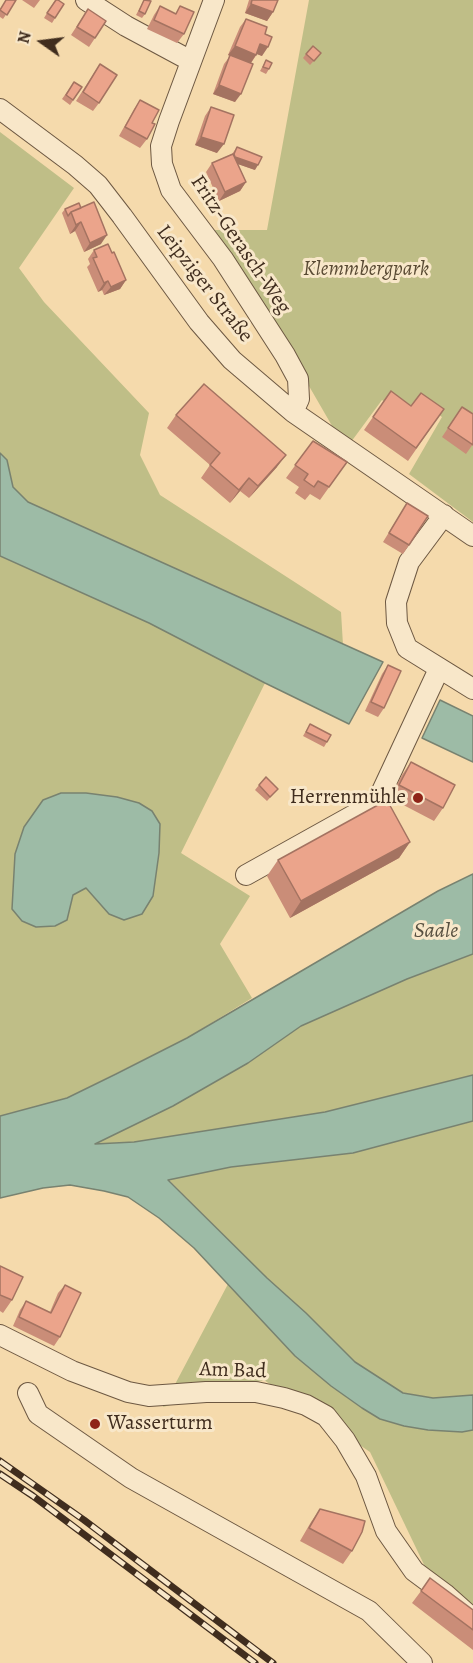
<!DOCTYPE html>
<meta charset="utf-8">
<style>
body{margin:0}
#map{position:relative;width:473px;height:1663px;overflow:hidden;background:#f5daac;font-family:Alegreya,serif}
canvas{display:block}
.north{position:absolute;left:12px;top:12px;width:60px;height:60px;-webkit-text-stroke:4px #f8e7c9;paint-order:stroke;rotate:284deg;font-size:16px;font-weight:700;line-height:24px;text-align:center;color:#402d1e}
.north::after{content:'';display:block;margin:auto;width:21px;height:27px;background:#402d1e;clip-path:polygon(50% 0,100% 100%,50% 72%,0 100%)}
</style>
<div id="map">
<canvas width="473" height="1663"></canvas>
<div class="north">N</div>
</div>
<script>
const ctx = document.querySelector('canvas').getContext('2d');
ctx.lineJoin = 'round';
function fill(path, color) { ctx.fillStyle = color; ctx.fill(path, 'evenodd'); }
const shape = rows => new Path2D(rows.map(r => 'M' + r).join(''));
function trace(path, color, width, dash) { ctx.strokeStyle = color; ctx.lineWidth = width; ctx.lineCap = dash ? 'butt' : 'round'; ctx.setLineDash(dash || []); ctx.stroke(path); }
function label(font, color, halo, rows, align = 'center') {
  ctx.font = font + ' Alegreya,serif'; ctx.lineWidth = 6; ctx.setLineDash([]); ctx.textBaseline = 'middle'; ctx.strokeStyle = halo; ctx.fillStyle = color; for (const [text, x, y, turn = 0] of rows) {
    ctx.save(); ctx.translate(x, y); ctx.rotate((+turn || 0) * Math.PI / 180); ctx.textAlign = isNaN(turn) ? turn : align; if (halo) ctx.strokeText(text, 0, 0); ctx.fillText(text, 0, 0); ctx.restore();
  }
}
fill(shape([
 [309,0,473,0,473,522,409,474,442,417,416,399,402,415,382,400,351,442,335,431,261,303,211,230,267,230],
 [0,132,74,188,19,268,44,302,149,413,140,455,160,495,341,612,343,645,28,502,13,487,7,460,0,453],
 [0,556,149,623,265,683,181,853,250,896,220,944,252,998,187,1038,67,1098,0,1116],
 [473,954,473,1075,325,1112,134,1142,93,1144,173,1106,248,1063,301,1026,407,979],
 [473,1121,473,1395,433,1398,403,1393,355,1362,306,1313,267,1278,168,1179,231,1167,353,1153],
 [228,1284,295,1356,350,1400,380,1419,462,1432,473,1430,473,1606,429,1575,370,1452,264,1380,163,1407]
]), '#bfbe87');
const water = shape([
 [0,453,7,460,13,487,28,502,383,662,349,724,265,683,149,623,0,556,0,453],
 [440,700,473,716,473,762,422,738,440,700],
 [61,793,86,793,117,797,139,803,152,811,160,824,159,853,153,896,142,914,124,920,109,914,86,888,73,895,67,920,55,926,36,927,22,921,12,909,15,854,24,827,43,800,61,793],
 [473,874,473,954,407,979,301,1026,248,1063,173,1106,95,1144,134,1142,325,1112,473,1075,473,1121,353,1153,231,1167,168,1180,267,1278,306,1313,355,1362,403,1393,433,1398,473,1395,473,1430,462,1432,428,1430,404,1426,380,1419,362,1408,331,1386,295,1356,194,1248,159,1218,128,1197,104,1191,70,1185,43,1188,0,1198,0,1116,67,1098,116,1074,187,1038,438,891,473,874]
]);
fill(water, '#9dbba6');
trace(water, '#788270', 1.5);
const minor = shape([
 [86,0,126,26,191,61],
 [214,0,169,121,161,146,162,164,171,190,223,259,285,355,298,379,299,399,293,412],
 [0,109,75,165,98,185,122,216,199,322,232,360,293,412,473,536],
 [444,515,409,562,396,602,397,623,407,648,473,689],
 [246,875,377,802,439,669],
 [0,1335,72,1371,128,1392,149,1396,206,1392,256,1392,284,1398,306,1405,326,1416,345,1440,366,1476,386,1531,414,1571,445,1594,473,1619],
 [28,1393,38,1414,131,1478,369,1611,422,1663]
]);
trace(minor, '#6d5842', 22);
trace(minor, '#f8e7c9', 20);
const rail = shape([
 [0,1461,84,1520,273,1663],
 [0,1474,33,1496,255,1663]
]);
trace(rail, '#402d1e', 7);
trace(rail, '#f8e7c9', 4.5, [14]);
fill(shape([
 [16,0,3,19,0,17,0,9],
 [22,0,40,0,34,8],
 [55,0,64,4,52,23,44,18],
 [144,0,145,14,142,18,136,15],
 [249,0,278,0,273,12,267,21,245,13],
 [160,6,175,14,180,6,184,34,177,43,147,29,154,15],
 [88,9,95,38,89,47,71,35],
 [246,19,265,34,262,56,257,54,251,63,235,102,213,94,224,64,230,56,228,55,240,27],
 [321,53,310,65,303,58,306,54],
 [266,60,269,69,266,74,260,71],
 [100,64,99,103,93,111,76,101],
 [74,82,82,87,70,105,62,99],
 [140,100,152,123,147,139,140,148,119,136,134,109],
 [211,107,217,153,195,145,205,116],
 [237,147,255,170,238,164,246,182,240,191,219,201,206,172,212,163,232,154],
 [81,208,101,244,84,252,75,231,70,234,62,213,65,209],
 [94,250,112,253,126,280,120,289,104,295,102,290,98,292,87,267,90,264,88,259],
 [391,391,411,406,444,409,408,461,364,430],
 [462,407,473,444,466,454,442,437],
 [176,415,277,467,249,498,240,491,230,503,201,478,210,465,167,428],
 [313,441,347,462,320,500,310,494,305,500,295,493,299,487,286,478],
 [407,503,409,545,403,554,383,542],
 [388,665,384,708,378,717,365,711,382,674],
 [310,724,327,742,324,747,303,736],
 [411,762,443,808,434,821,390,798,402,775],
 [259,785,278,789,267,801,255,790],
 [410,842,399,858,290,918,267,876,278,860],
 [0,1266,12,1300,3,1313,0,1311],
 [65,1285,60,1337,54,1346,13,1326,20,1310,26,1301,50,1312,58,1293],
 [320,1509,352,1551,343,1564,300,1541,311,1522],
 [421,1591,473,1610,473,1650,412,1603]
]), '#ca8d78');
fill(shape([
 [251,4,273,12,267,21,245,13],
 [260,44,268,47,262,56,254,53],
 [235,46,256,55,250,64,228,55],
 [219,85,241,94,235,102,213,94],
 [201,137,224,144,217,153,195,145],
 [233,156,258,165,255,170,229,161],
 [246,182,240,191,219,201,225,192],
 [81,222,75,231,70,234,76,225],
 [107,235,101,244,84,252,90,243],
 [126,280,120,289,104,295,111,287],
 [108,281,102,290,98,292,104,283],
 [286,455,277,467,249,498,258,486],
 [249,478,240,491,230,503,239,490],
 [410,842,399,858,290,918,301,901]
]), '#a47361');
const building = shape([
 [6,0,16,0,7,15,0,10,6,0],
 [56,0,58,0,64,4,55,18,47,13,56,0],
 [144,0,151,1,145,14,139,11,144,0],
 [252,0,278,0,273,12,251,4,252,0],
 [160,6,176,14,180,6,194,12,184,34,154,20,160,6],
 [88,9,106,21,95,38,77,27,88,9],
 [246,19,267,27,265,34,272,37,268,47,260,44,256,55,235,46,246,19],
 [313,46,321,53,314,61,306,54,313,46],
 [230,55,253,64,241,94,219,85,230,55],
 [266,60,272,63,269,69,263,67,266,60],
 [100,64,117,75,99,103,83,92,100,64],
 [74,82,82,87,73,100,66,95,74,82],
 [140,100,159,110,152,123,155,124,147,139,125,127,140,100],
 [211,107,234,115,224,144,201,137,211,107],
 [237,147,262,157,258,165,235,157,234,154,237,147],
 [233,154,246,182,225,192,212,163,233,154],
 [94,202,107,235,90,243,81,222,76,225,71,212,94,202],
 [79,203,81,208,71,212,68,216,65,209,79,203],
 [108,244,112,253,114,252,126,280,111,287,108,281,104,283,93,258,97,257,94,250,108,244],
 [204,384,286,455,258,486,249,478,239,490,210,465,220,453,176,415,204,384],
 [391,391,411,406,421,393,444,409,416,448,373,417,391,391],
 [462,407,473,414,473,445,448,428,462,407],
 [313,441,347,462,329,487,318,481,314,487,304,480,308,474,295,465,313,441],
 [407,503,428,516,409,545,389,533,407,503],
 [388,665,401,671,384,708,371,702,388,665],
 [310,724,331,735,327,742,306,732,310,724],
 [411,762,455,785,443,808,399,785,411,762],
 [266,777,278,789,270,797,259,785,266,777],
 [387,800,410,842,301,901,278,860,387,800],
 [0,1266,23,1277,12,1300,0,1295,0,1266],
 [65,1285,81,1293,60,1337,19,1317,26,1301,51,1313,65,1285],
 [320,1509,365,1521,362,1532,352,1551,309,1528,320,1509],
 [430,1578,473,1610,473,1630,421,1591,430,1578]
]);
fill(building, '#eba48b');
trace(building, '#a47361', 1.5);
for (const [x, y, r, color] of [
 [418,798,6,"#8f2418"],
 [95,1424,6,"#8f2418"]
]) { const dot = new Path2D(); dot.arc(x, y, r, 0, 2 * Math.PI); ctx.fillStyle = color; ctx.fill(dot); trace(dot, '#f8e7c9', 2); }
label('21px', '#402d1e', '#f8e7c9', [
 ["Fritz-Gerasch-Weg",240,245,56],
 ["Leipziger Straße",204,284,52],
 ["Am Bad",233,1371,2]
]);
label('italic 21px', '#594a33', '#f8e7c9', [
 ["Klemmbergpark",366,270]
]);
label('21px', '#402d1e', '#f8e7c9', [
 ["Herrenmühle",406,798],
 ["Wasserturm",107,1424,"left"]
], 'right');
label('italic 22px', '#575040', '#f8e7c9', [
 ["Saale",436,932]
]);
</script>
